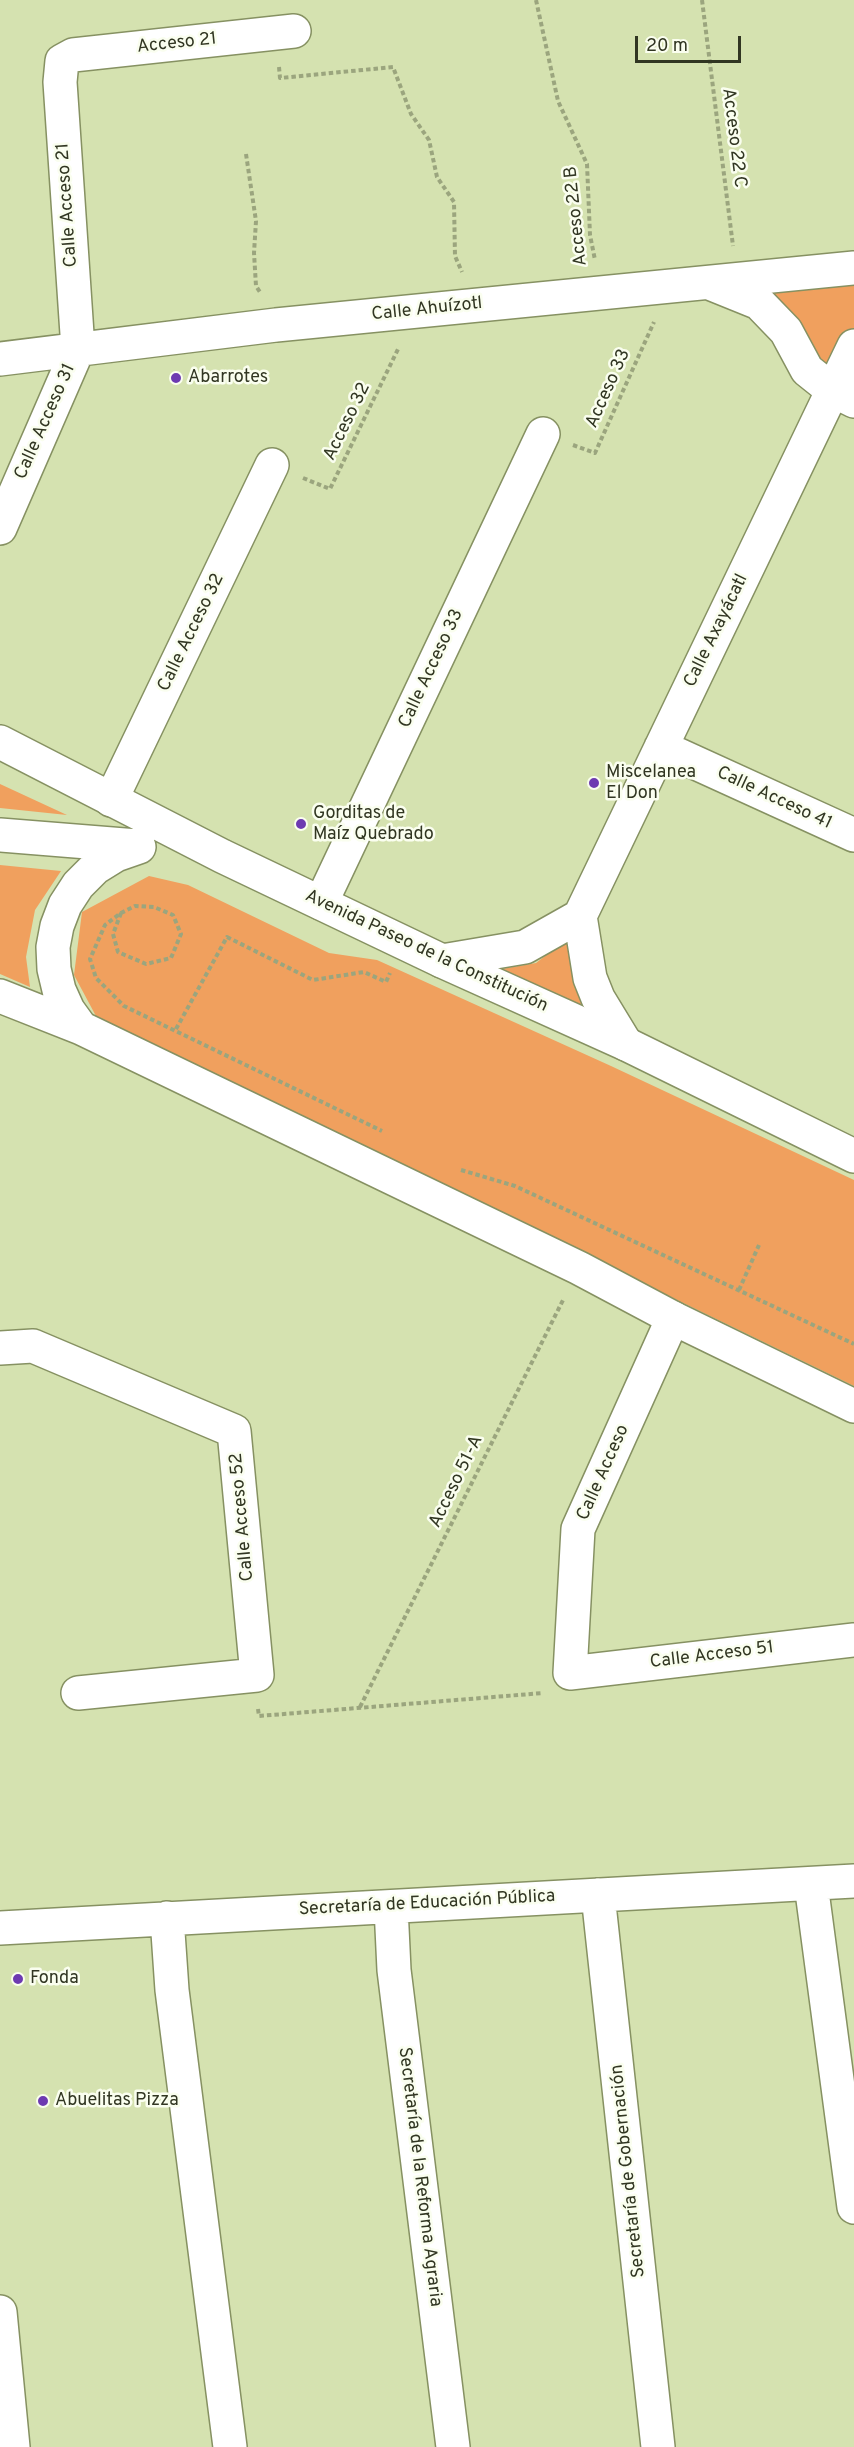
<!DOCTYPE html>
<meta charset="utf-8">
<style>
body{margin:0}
#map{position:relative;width:854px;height:2447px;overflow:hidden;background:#d5e2b0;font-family:Overpass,sans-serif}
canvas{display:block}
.scale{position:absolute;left:635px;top:36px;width:106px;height:27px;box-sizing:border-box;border:3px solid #313622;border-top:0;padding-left:8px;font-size:18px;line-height:21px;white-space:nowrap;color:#313622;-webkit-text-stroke:4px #fafeef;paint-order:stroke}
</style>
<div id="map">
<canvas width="854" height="2447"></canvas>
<div class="scale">20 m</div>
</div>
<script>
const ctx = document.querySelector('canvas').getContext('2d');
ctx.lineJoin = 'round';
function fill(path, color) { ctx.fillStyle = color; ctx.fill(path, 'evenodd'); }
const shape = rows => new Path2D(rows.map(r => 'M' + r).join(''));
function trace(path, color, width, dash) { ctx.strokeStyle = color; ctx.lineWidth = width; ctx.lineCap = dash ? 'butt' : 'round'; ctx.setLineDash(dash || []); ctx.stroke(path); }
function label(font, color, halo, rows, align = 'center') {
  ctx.font = font + ' Overpass,sans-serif'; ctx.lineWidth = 5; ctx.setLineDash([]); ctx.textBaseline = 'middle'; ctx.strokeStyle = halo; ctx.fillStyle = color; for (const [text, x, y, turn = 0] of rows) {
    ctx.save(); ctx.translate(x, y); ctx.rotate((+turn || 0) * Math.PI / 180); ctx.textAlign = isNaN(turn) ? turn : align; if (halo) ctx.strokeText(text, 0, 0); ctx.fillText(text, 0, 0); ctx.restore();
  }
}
fill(shape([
 [854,268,854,346,832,390,786,331,707,283],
 [0,784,67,815,0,808],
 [0,865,61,871,35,910,26,957,30,987,0,974],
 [149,876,188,885,329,953,377,960,611,1066,854,1180,854,1386,97,1018,74,975,82,912],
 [566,940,574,984,585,1007,496,970,536,963]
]), '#f0a05e');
const minor = shape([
 [712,284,759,303,786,331,807,370,832,390,854,401],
 [0,359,276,325,854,268],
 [0,528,78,349,60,82,62,61,73,55,294,31],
 [661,747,854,835],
 [111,800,272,465],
 [321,903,543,434],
 [580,916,590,978,598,998,626,1044],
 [442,961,525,947,580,916,854,346],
 [673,1318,578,1529,570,1673,854,1640],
 [0,1348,33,1346,234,1431,257,1675,78,1693],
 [811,1884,854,2207],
 [598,1895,658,2447],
 [391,1907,394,1970,453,2447],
 [167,1918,172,1990,230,2447],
 [0,1928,854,1881]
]);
const tertiary = shape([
 [0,742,222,856,442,961,626,1044,854,1156],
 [0,835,137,846],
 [0,996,81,1028,579,1268,673,1318,854,1406],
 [81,1028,68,1010,59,990,54,969,53,947,57,926,65,905,78,885,95,868,116,855,139,847]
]);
const secondary = shape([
 [0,2312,13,2447]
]);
trace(minor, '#869162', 36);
trace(tertiary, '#869162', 36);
trace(secondary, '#869162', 36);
trace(shape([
 [536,0,558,101,587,164,590,235,595,260],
 [702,0,733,246],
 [279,67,280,78,393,67,411,114,429,140,437,177,454,202,455,256,462,272],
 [246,154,256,221,254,253,256,286,260,292],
 [573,445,595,453,654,322],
 [303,478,330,489,399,347],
 [121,913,113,934,118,952,146,964,171,958,181,934,173,915,154,907,135,906,121,913,105,925,90,959,96,978,124,1006,382,1131],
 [176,1029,227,937,313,980,364,972,386,982,390,973],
 [461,1170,515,1186,854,1344],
 [739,1290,759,1245],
 [360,1707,564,1298],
 [258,1709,259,1716,543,1693]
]), '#9ba57e', 4, [4.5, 3]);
trace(minor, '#fff', 33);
trace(tertiary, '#fff', 33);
trace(secondary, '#fff', 33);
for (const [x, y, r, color] of [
 [176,378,6,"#6d3ab1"],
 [594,783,6,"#6d3ab1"],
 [301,824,6,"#6d3ab1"],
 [18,1979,6,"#6d3ab1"],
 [43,2101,6,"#6d3ab1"]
]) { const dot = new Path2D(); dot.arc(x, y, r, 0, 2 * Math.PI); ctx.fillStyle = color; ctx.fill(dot); trace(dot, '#fafeef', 2); }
label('18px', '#313622', '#fafeef', [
 ["Acceso 21",177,44,-6],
 ["Acceso 22 C",733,138,83],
 ["Calle Acceso 21",68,205,-94],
 ["Acceso 22 B",577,216,-96],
 ["Calle Ahuízotl",427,310,-6],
 ["Acceso 33",609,389,-66],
 ["Calle Acceso 31",46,422,-66],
 ["Acceso 32",348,422,-64],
 ["Calle Axayácatl",717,631,-64],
 ["Calle Acceso 32",192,633,-64],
 ["Calle Acceso 33",432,669,-65],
 ["Calle Acceso 41",774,799,25],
 ["Avenida Paseo de la Constitución",426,952,25],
 ["Calle Acceso",604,1473,-66],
 ["Acceso 51-A",457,1482,-64],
 ["Calle Acceso 52",243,1517,-95],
 ["Calle Acceso 51",712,1656,-7],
 ["Secretaría de Educación Pública",427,1904,-3],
 ["Secretaría de Gobernación",629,2171,-96],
 ["Secretaría de la Reforma Agraria",419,2177,83]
]);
label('18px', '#313622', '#fafeef', [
 ["Abarrotes",188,378],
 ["Miscelanea",606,773],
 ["El Don",606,794],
 ["Gorditas de",313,814],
 ["Maíz Quebrado",313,835],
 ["Fonda",30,1979],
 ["Abuelitas Pizza",55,2101]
], 'left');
</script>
